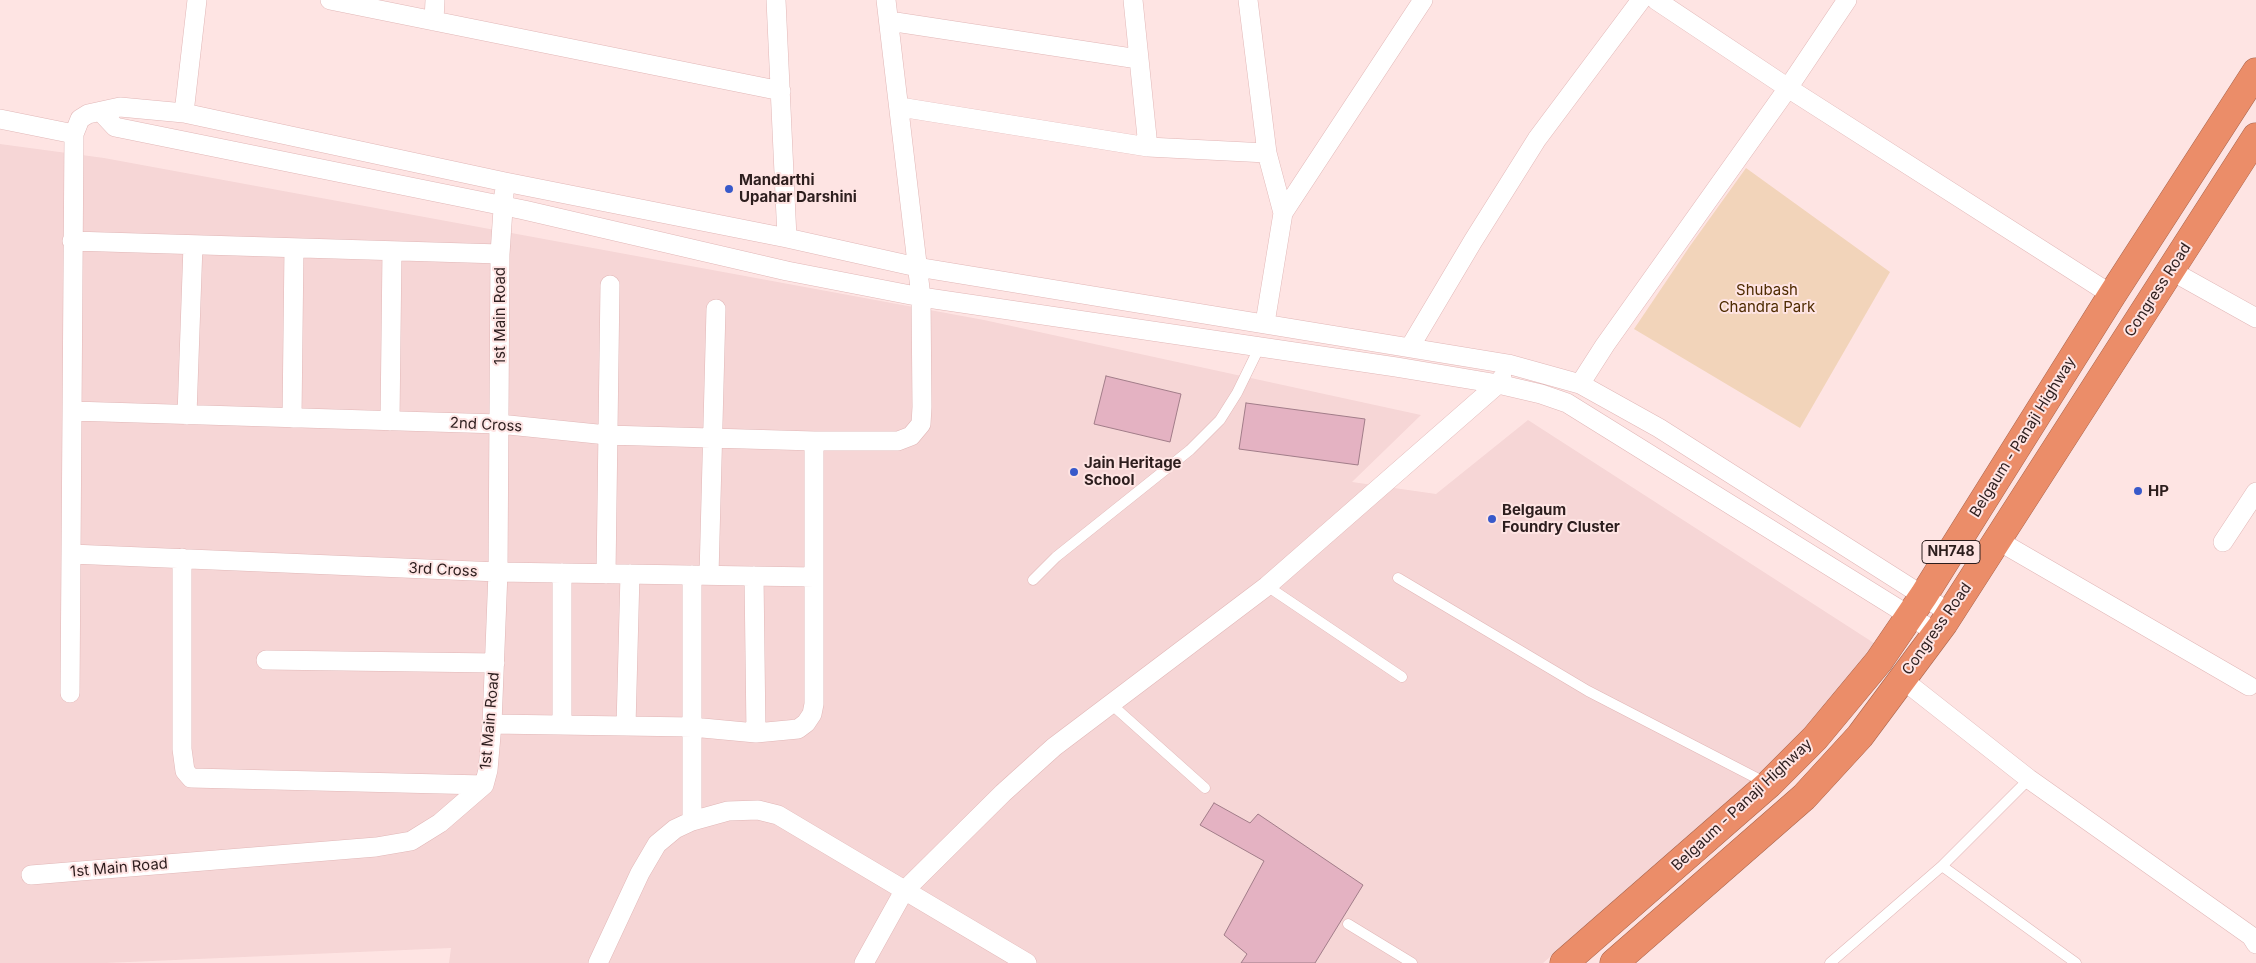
<!DOCTYPE html>
<style>
body{margin:0}
canvas{display:block;background:#fee4e3}
</style>
<canvas width="2256" height="963"></canvas>
<script>
const ctx = document.querySelector('canvas').getContext('2d');
ctx.lineJoin = 'round';
function fill(path, color) { ctx.fillStyle = color; ctx.fill(path, 'evenodd'); }
const shape = rows => new Path2D(rows.map(r => 'M' + r).join(''));
function trace(path, color, width, dash) { ctx.strokeStyle = color; ctx.lineWidth = width; ctx.lineCap = dash ? 'butt' : 'round'; ctx.setLineDash(dash || []); ctx.stroke(path); }
function label(font, color, halo, rows, align = 'center') {
  ctx.font = font + ' Inter,sans-serif'; ctx.lineWidth = 4; ctx.setLineDash([]); ctx.textBaseline = 'middle'; ctx.strokeStyle = halo; ctx.fillStyle = color; for (const [text, x, y, turn = 0] of rows) {
    ctx.save(); ctx.translate(x, y); ctx.rotate((+turn || 0) * Math.PI / 180); ctx.textAlign = isNaN(turn) ? turn : align; if (halo) ctx.strokeText(text, 0, 0); ctx.fillText(text, 0, 0); ctx.restore();
  }
}
fill(shape([
 [0,144,104,158,984,320,1421,415,1352,482,1436,494,1528,420,1877,645,1779,760,1543,963,449,963,451,948,106,963,0,963]
]), '#f6d6d6');
fill(shape([
 [1746,168,1890,272,1800,428,1634,329,1690,246]
]), '#f2d4ba');
const building = shape([
 [1106,376,1181,394,1170,442,1094,424,1106,376],
 [1246,403,1365,419,1358,465,1239,449,1246,403],
 [1214,803,1250,823,1258,814,1363,885,1315,963,1241,963,1247,954,1224,935,1264,861,1200,825,1214,803]
]);
fill(building, '#e4b2c2');
trace(building, '#a27d89', 1);
const lane = shape([
 [1398,578,1588,691,1768,784],
 [1033,580,1056,557,1190,450,1220,420,1237,393,1259,348],
 [1267,586,1402,677],
 [1111,704,1205,788],
 [1942,866,2076,963],
 [1348,924,1412,963],
 [1830,963,1942,866,2029,779]
]);
const street = shape([
 [330,0,781,91],
 [776,0,787,238],
 [1133,0,1148,147],
 [1248,0,1267,153,1283,213,1265,323],
 [1656,0,1788,88,2112,295],
 [434,21,435,0],
 [889,21,1138,59],
 [900,107,1148,147,1267,153],
 [101,112,115,127,524,210,787,271,921,297,1396,367,1498,384,1541,394,1567,403,1937,633],
 [184,113,197,0],
 [0,119,74,134],
 [1283,213,1423,0],
 [72,241,500,254],
 [2170,270,2256,318],
 [1410,347,1473,241,1537,139,1641,0],
 [1580,384,1605,345,1788,88,1847,0],
 [72,411,499,424,607,435,814,441,898,441,911,436,921,424,922,407,921,297,886,0],
 [187,415,193,245],
 [292,418,294,248],
 [390,421,392,251],
 [1997,540,2249,686],
 [2223,542,2256,492],
 [71,554,498,572,814,577],
 [182,558,182,749,185,771,191,778,484,785],
 [606,574,610,285],
 [692,575,692,821],
 [709,575,716,309],
 [754,576,756,733],
 [266,660,495,663],
 [1902,679,2029,779,2251,936,2256,944],
 [70,693,74,134,80,119,88,114,120,107,184,113,505,182,787,238,917,267,1508,364,1580,384,1659,428,1950,613],
 [492,724,692,727,756,733,798,729,806,723,812,714,814,704,814,441],
 [562,725,562,573],
 [626,726,630,574],
 [31,875,376,847,411,841,440,823,484,785,488,770,492,724,498,572,500,254,504,194],
 [598,963,640,873,657,844,675,829,692,821,728,811,758,810,778,815,1027,963],
 [864,963,904,891,1003,793,1054,747,1267,586,1498,384,1502,378]
]);
const highway = shape([
 [1564,963,1769,784,1815,738,1879,661,1924,595,2112,295,2256,72],
 [1614,963,1804,797,1860,736,1944,623,2256,137]
]);
trace(lane, '#e1b7b7', 11);
trace(street, '#e1b7b7', 20);
trace(highway, '#a8664f', 29);
trace(lane, '#fff', 10);
trace(street, '#fff', 19);
trace(highway, '#eb8d69', 28);
for (const [x, y, r, color] of [
 [729,189,5,"#3859ca"],
 [1074,472,5,"#3859ca"],
 [2138,491,5,"#3859ca"],
 [1492,519,5,"#3859ca"]
]) { const dot = new Path2D(); dot.arc(x, y, r, 0, 2 * Math.PI); ctx.fillStyle = color; ctx.fill(dot); trace(dot, '#fee4e3', 2); }
for (const [x, y, w] of [
 [1951,552,58]
]) { const box = new Path2D(); box.roundRect(x - w / 2, y - 11.5, w, 23, 4); ctx.fillStyle = '#fee4e3'; ctx.fill(box); trace(box, '#2d1e1e', 1); }
label('bold 14px', '#2d1e1e', null, [
 ["NH748",1951,552]
]);
label('bold 15px', '#2d1e1e', '#fee4e3', [
 ["Mandarthi",739,180],
 ["Upahar Darshini",739,197],
 ["Jain Heritage",1084,463],
 ["School",1084,480],
 ["HP",2148,491],
 ["Belgaum",1502,510],
 ["Foundry Cluster",1502,527]
], 'left');
label('15px', '#4e2b01', '#fee4e3', [
 ["Shubash",1767,290],
 ["Chandra Park",1767,307]
]);
label('15px', '#2d1e1e', '#fee4e3', [
 ["Congress Road",2158,290,-57],
 ["1st Main Road",500,316,-90],
 ["2nd Cross",486,425,3],
 ["Belgaum - Panaji Highway",2023,437,-58],
 ["3rd Cross",443,570,3],
 ["Congress Road",1937,629,-55],
 ["1st Main Road",490,721,-85],
 ["Belgaum - Panaji Highway",1742,805,-43],
 ["1st Main Road",119,868,-5]
]);
</script>
